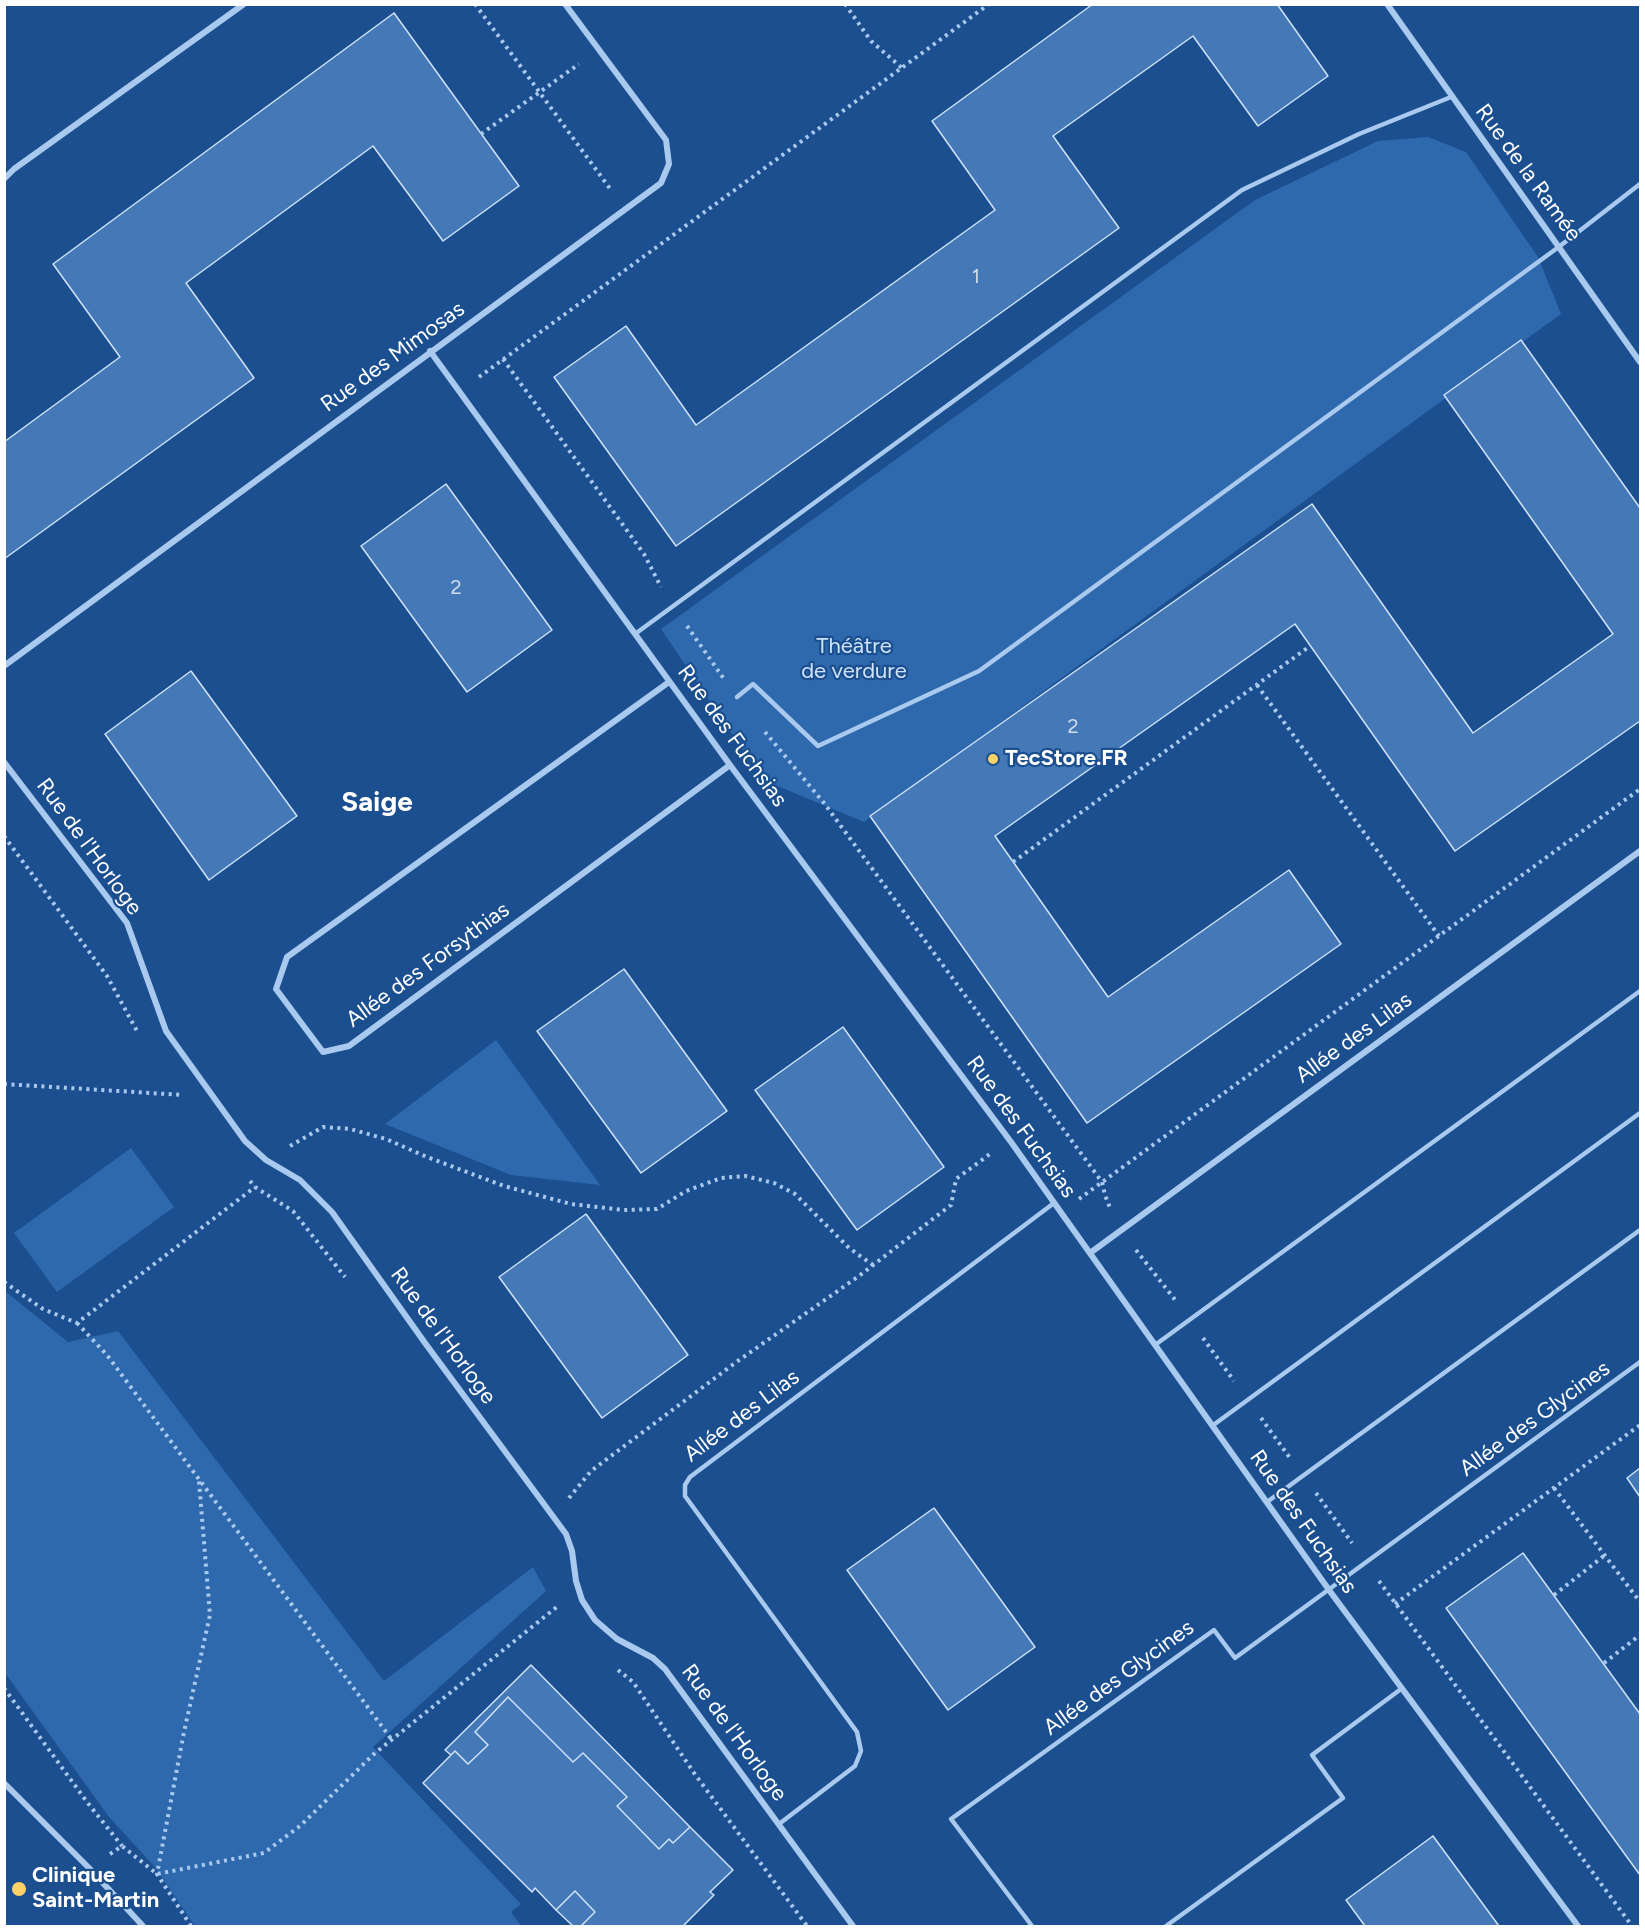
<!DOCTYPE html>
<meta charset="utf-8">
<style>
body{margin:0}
#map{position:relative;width:1645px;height:1931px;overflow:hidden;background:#1b4f8f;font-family:Figtree,sans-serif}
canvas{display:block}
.frame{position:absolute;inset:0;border:6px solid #fff;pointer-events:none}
</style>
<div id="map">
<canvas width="1645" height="1931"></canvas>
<div class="frame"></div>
</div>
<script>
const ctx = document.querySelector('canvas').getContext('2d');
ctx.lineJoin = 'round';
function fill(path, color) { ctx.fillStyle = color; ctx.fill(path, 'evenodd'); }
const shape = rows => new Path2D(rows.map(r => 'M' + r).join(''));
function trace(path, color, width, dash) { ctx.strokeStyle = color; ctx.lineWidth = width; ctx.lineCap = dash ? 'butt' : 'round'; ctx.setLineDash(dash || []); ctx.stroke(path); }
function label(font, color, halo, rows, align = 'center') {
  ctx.font = font + ' Figtree,sans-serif'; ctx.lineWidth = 4.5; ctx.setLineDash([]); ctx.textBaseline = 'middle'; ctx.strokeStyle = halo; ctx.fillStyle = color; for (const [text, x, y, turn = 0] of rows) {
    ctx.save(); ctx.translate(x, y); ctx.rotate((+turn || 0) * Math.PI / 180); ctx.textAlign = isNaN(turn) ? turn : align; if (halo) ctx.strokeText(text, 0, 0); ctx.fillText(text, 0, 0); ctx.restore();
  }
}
fill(shape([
 [1428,137,1466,152,1538,257,1561,314,864,822,763,780,661,629,1255,200,1378,141],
 [496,1040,600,1185,511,1175,385,1124],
 [131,1148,174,1207,57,1292,14,1233],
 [5,1291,68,1342,118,1331,384,1681,533,1567,546,1591,373,1747,521,1904,511,1912,521,1926,195,1926,154,1866,109,1817,5,1673]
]), '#2e69ad');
const building = shape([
 [1093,4,1277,4,1328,76,1258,126,1193,36,1053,136,1119,228,676,546,554,377,626,326,696,425,995,210,932,121,1093,4],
 [394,13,519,186,443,241,373,146,186,283,254,378,4,559,4,442,120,357,53,264,394,13],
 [1521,340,1640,508,1640,721,1455,851,1295,624,995,836,1108,997,1289,870,1341,944,1087,1123,870,816,1312,504,1473,733,1613,634,1444,395,1521,340],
 [446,484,552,630,467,692,361,546,446,484],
 [191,671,297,816,209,880,105,734,191,671],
 [624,969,727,1111,641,1173,537,1031,624,969],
 [843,1027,944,1167,857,1230,755,1090,843,1027],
 [586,1214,688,1355,602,1418,499,1277,586,1214],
 [1640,1468,1640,1497,1627,1478,1640,1468],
 [934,1508,1035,1647,948,1710,847,1570,934,1508],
 [1523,1553,1640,1714,1640,1875,1446,1608,1523,1553],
 [531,1665,690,1827,673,1843,669,1839,659,1849,617,1806,627,1797,583,1753,573,1762,508,1697,475,1732,488,1745,468,1764,455,1751,451,1755,445,1750,531,1665],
 [508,1697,573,1762,583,1753,627,1797,617,1806,659,1849,669,1839,673,1843,690,1827,733,1870,710,1892,714,1895,683,1926,581,1926,595,1912,575,1891,556,1910,535,1888,532,1892,423,1783,455,1751,468,1764,488,1745,475,1732,508,1697],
 [1433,1836,1499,1926,1365,1926,1346,1900,1433,1836],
 [575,1891,595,1912,581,1926,573,1926,556,1910,575,1891]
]);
fill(building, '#4478b7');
trace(building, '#cfe3fa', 1.5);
trace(shape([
 [475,4,611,190],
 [845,4,871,41,902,68],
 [481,134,579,64],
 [503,359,644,554,661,587],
 [479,377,989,4],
 [687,626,724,679],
 [1257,685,1439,936],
 [765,732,824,803,1102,1182,1105,1195,1110,1208],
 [4,836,107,976,137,1031],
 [1013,862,1310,646],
 [4,1084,183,1095],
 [290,1146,323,1127,350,1129,386,1139,427,1157,504,1186,571,1204,624,1210,657,1209,686,1191,721,1178,745,1176,774,1183,795,1194,849,1248,873,1265],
 [250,1181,255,1187,293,1211,345,1277],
 [1079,1199,1640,789],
 [1136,1250,1176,1301],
 [4,1282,43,1309,77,1323,255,1187],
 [77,1323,107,1355,392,1740],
 [1203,1338,1234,1381],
 [1261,1418,1290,1458],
 [1554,1488,1640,1602],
 [1316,1493,1352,1543],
 [569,1498,591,1471,735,1363,859,1276,951,1205,956,1179,990,1154],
 [1379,1581,1632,1926],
 [1554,1595,1605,1555],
 [1395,1604,1640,1425],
 [1604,1663,1640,1635],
 [618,1670,633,1682,694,1773,807,1926],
 [4,1688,87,1802,122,1846],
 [110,1854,122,1846,157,1874,264,1853,300,1826,374,1754,558,1606],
 [191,1926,157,1874,184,1732,210,1615,199,1481]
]), '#a9c9ee', 4, [3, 4.5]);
trace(shape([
 [635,634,1242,190,1359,134,1451,97],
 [737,697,753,684,818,746,979,671,1560,246,1640,184],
 [1155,1345,1640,991],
 [1212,1426,1640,1113],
 [1267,1502,1640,1230],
 [779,1824,855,1766,861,1751,857,1732,685,1496,685,1485,690,1477,1054,1203],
 [1032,1926,951,1819,1214,1630,1235,1658,1640,1362],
 [1166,1926,1343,1798,1312,1755,1401,1689]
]), '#a9c9ee', 4.5);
trace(shape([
 [1387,4,1640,362],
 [4,179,14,169,244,4],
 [430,351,730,765,1011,1142,1329,1590,1578,1926],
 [4,666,661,183,669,164,666,140,565,4],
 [669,682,287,957,276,989,323,1052,349,1046,730,765],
 [4,762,127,923,166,1031,245,1141,266,1160,300,1180,332,1212,425,1343,566,1534,572,1551,576,1581,582,1600,595,1620,617,1639,653,1658,665,1669,853,1926],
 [1090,1253,1640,851],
 [4,1783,89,1868,143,1926]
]), '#a9c9ee', 6);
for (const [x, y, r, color] of [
 [993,759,6,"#ffd166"],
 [19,1889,8,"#ffd166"]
]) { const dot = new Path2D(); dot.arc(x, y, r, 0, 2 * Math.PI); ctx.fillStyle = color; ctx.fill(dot); trace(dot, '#1b4f8f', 2); }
label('20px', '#d0dded', null, [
 ["1",976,277],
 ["2",456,588],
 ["2",1073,727]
]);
label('22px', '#fff', '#1b4f8f', [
 ["Rue de la Ramée",1528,173,54],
 ["Rue des Mimosas",393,357,-36],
 ["Rue des Fuchsias",732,736,54],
 ["Rue de l'Horloge",89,847,54],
 ["Allée des Forsythias",428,965,-36],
 ["Allée des Lilas",1354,1038,-36],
 ["Rue des Fuchsias",1021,1127,54],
 ["Rue de l'Horloge",443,1336,54],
 ["Allée des Lilas",742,1416,-37],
 ["Allée des Glycines",1535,1419,-36],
 ["Rue des Fuchsias",1303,1522,55],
 ["Allée des Glycines",1119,1678,-36],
 ["Rue de l'Horloge",734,1733,54]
]);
label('22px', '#cfe3fa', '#1b4f8f', [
 ["Théâtre",854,647],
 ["de verdure",854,672]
]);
label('bold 22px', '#fff', '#1b4f8f', [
 ["TecStore.FR",1005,759],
 ["Clinique",32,1876],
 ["Saint-Martin",32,1901]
], 'left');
label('bold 28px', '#fff', '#1b4f8f', [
 ["Saige",377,803]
]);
</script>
